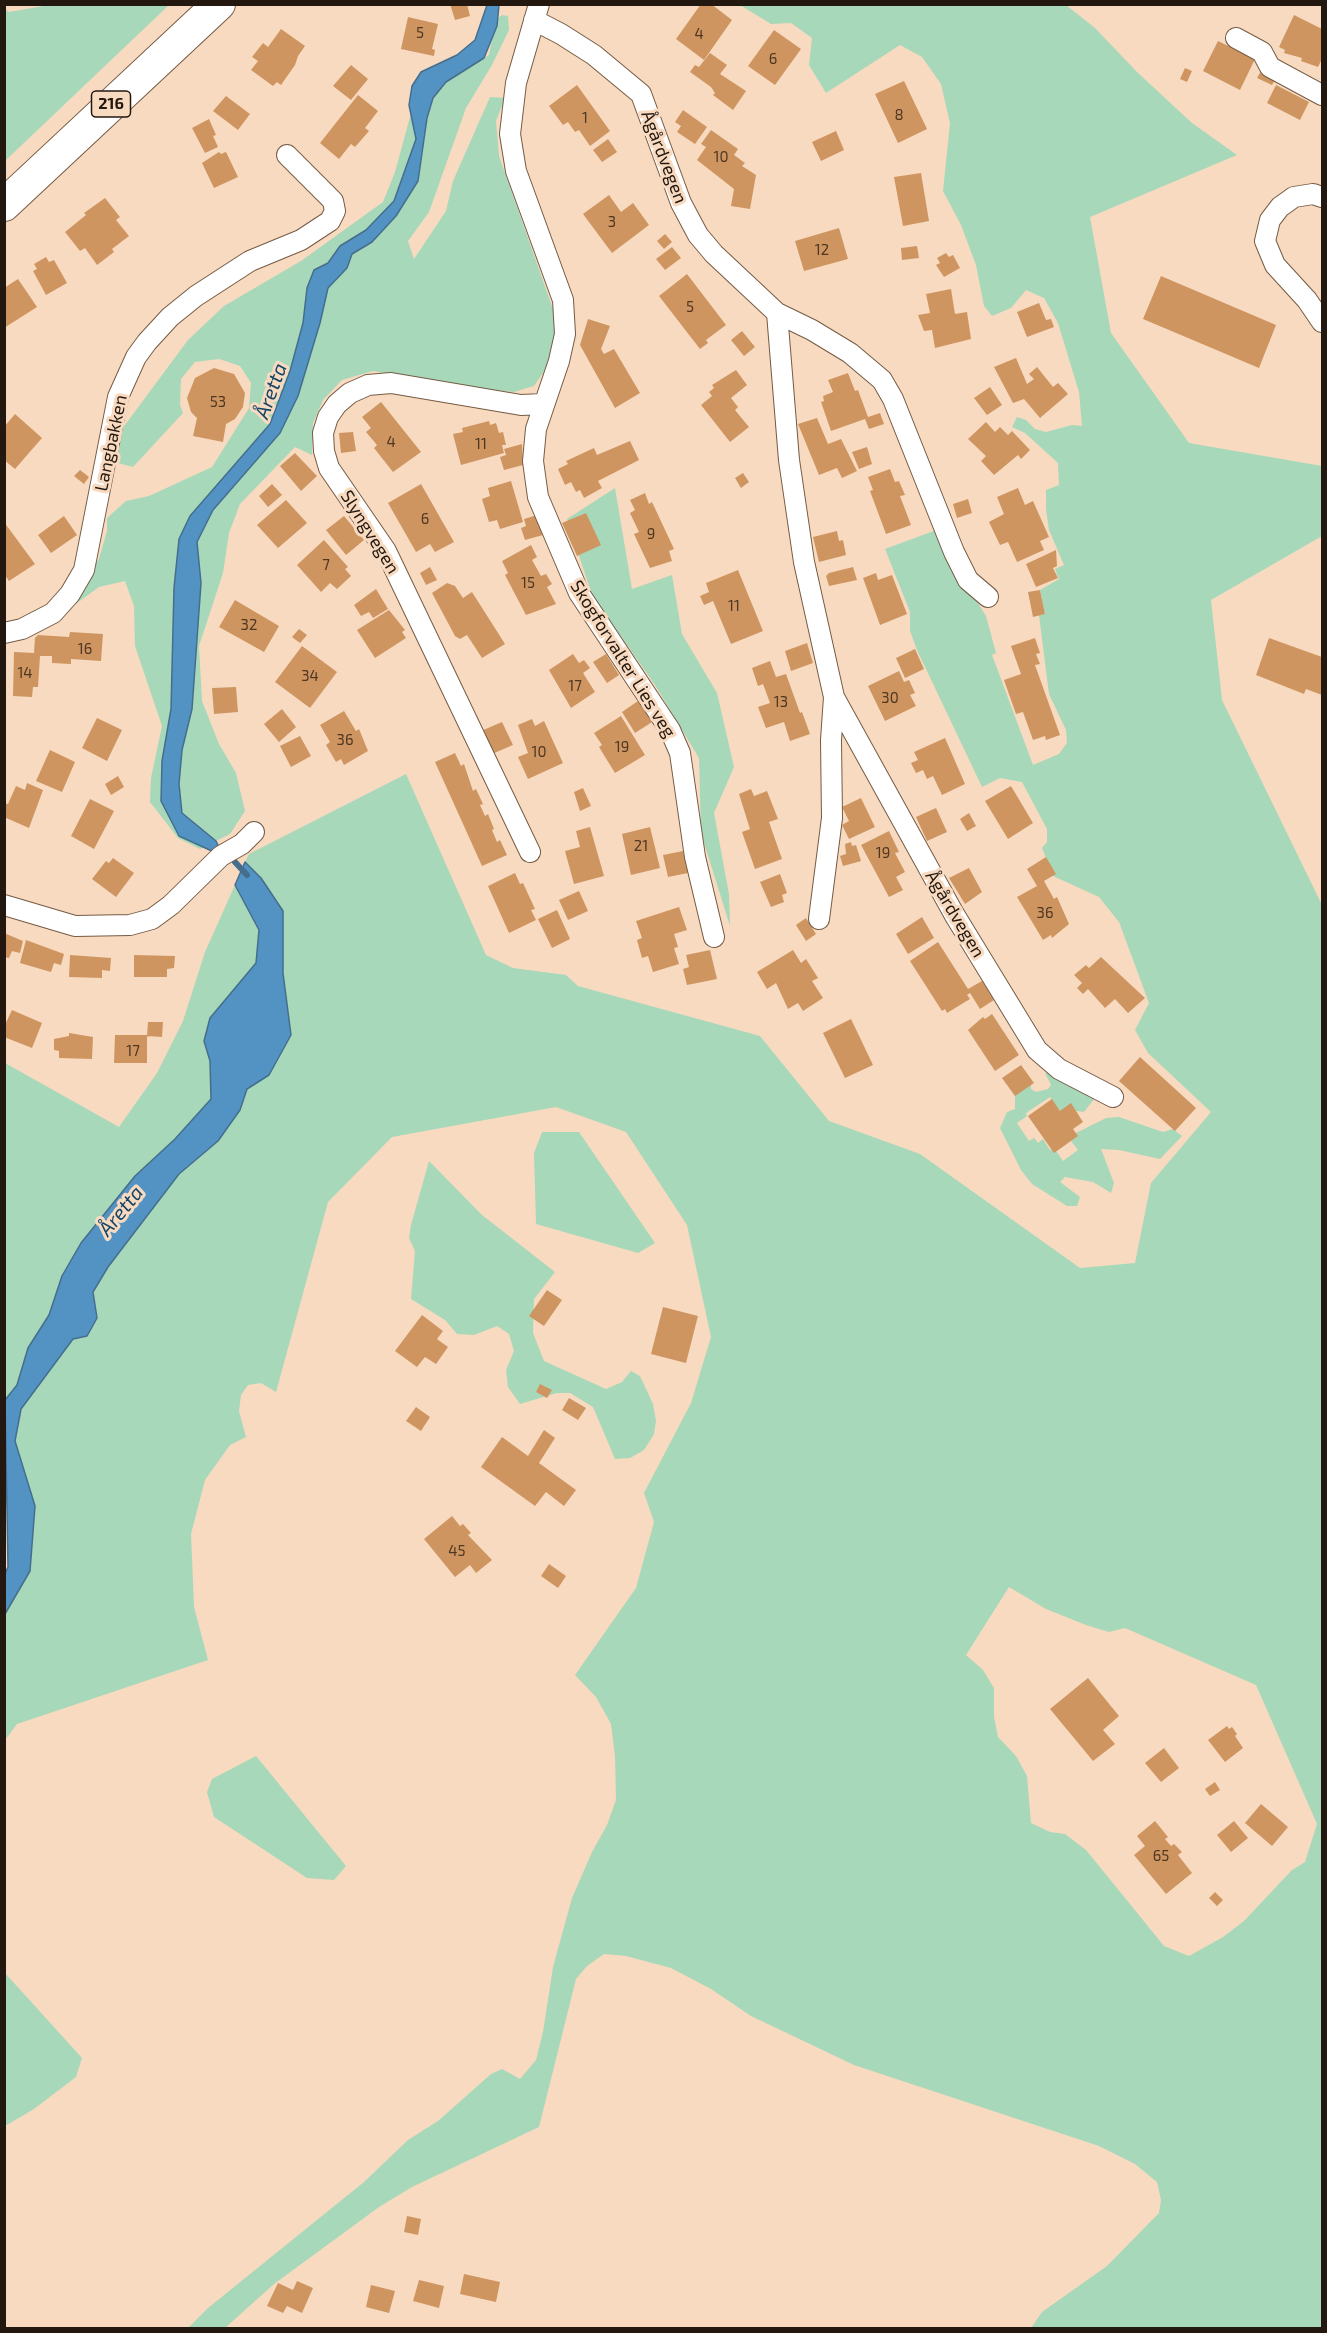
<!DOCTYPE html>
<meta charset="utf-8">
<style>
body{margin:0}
#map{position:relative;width:1327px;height:2333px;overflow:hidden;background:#f8dac0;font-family:"Exo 2",sans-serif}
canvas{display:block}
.frame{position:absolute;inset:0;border:6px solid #23180f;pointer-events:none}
</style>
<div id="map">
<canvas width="1327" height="2333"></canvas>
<div class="frame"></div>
</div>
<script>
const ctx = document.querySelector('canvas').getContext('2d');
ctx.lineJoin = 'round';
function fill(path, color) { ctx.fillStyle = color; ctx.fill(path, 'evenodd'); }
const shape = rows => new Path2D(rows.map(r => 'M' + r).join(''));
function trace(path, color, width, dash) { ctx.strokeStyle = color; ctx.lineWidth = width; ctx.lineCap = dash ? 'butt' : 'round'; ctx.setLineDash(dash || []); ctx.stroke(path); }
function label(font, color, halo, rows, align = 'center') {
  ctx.font = font + ' "Exo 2",sans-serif'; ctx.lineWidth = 6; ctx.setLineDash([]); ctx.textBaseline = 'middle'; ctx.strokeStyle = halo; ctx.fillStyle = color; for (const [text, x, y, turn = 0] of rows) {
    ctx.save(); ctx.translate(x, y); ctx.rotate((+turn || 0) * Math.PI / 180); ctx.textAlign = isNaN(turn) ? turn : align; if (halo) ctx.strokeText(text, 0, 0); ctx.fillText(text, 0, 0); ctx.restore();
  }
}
fill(shape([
 [49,5,169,5,5,161,5,9,9,12],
 [740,5,1066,5,1095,28,1137,72,1192,123,1237,155,1090,217,1111,333,1189,443,1322,466,1322,536,1211,600,1222,700,1322,905,1322,2328,1031,2328,1042,2312,1107,2266,1159,2213,1161,2200,1157,2182,1135,2164,1099,2146,854,2065,751,2016,711,1989,671,1968,626,1956,604,1954,587,1966,576,1979,539,2127,412,2187,379,2207,274,2284,225,2328,188,2328,208,2308,364,2182,408,2140,438,2121,491,2074,502,2069,520,2079,536,2060,543,2032,553,1967,572,1898,592,1852,607,1825,616,1800,615,1756,611,1724,596,1697,575,1675,636,1588,654,1522,644,1493,691,1403,711,1337,687,1225,626,1132,556,1107,392,1137,328,1202,276,1392,261,1383,248,1385,241,1395,239,1411,246,1437,230,1445,205,1480,191,1534,194,1607,208,1660,17,1724,5,1740,5,1614,30,1571,35,1506,15,1441,21,1409,73,1339,87,1336,97,1318,93,1292,108,1267,179,1174,218,1141,240,1110,247,1089,269,1075,291,1035,283,973,261,878,245,862,249,854,406,774,486,955,513,968,566,975,578,986,760,1036,829,1121,920,1154,1080,1268,1135,1263,1151,1183,1211,1112,1148,1053,1135,1030,1149,1003,1119,922,1099,897,1053,876,1042,848,1047,842,1047,829,1022,782,1000,778,982,787,917,650,910,631,910,612,885,549,939,529,960,574,986,616,996,653,992,655,1033,765,1059,754,1067,743,1066,730,1049,694,1039,615,1045,614,1040,590,1059,579,1055,569,1064,565,1049,530,1046,509,1046,490,1059,485,1058,463,1025,433,1012,427,1017,417,1026,420,1035,429,1046,432,1072,425,1082,426,1079,392,1058,323,1044,298,1026,290,1011,308,992,316,984,306,976,265,961,225,943,191,950,123,941,84,922,57,900,45,826,93,809,65,812,38,791,23,771,24],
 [1009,1587,1046,1609,1086,1625,1109,1632,1125,1628,1256,1685,1317,1824,1305,1862,1292,1870,1244,1921,1223,1937,1189,1956,1164,1946,1086,1850,1065,1834,1050,1832,1031,1823,1027,1776,1016,1756,998,1737,994,1717,994,1688,983,1670,966,1655],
 [502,15,508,16,509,30,492,65,466,108,429,212,408,241,414,259,446,211,453,181,490,97,505,98,496,121,499,156,554,312,555,339,547,367,534,386,514,392,482,389,373,371,342,380,323,400,313,423,312,455,295,447,240,504,229,533,223,573,199,646,202,701,219,744,236,773,245,811,230,834,200,849,178,838,150,802,151,778,162,726,135,646,134,606,125,581,99,587,62,614,62,609,99,559,107,531,107,518,126,501,149,496,212,467,249,408,251,383,240,366,219,359,195,362,181,379,180,405,183,413,133,467,118,463,116,444,119,433,188,340,224,306,301,261,383,202,395,172,410,117,450,77,489,55,496,20],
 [615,488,632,589,672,575,682,634,717,693,734,767,714,813,729,894,730,926,701,833,699,758,655,685,592,595,567,519],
 [235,885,259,930,256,963,204,1041,210,1061,211,1099,175,1139,62,1276,49,1315,28,1348,17,1385,5,1400,5,1063,119,1127,157,1073,183,1021,205,952],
 [1045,1073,1051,1073,1095,1098,1084,1112,1069,1110,1062,1114,1050,1097,1026,1113,1027,1116,1017,1123,1029,1141,1034,1138,1038,1143,1043,1139,1050,1150,1054,1148,1063,1161,1078,1150,1068,1137,1106,1118,1119,1117,1163,1132,1173,1129,1182,1136,1160,1159,1119,1150,1101,1149,1114,1183,1111,1193,1093,1182,1065,1177,1060,1182,1080,1197,1077,1206,1067,1206,1032,1184,1021,1170,1000,1128,1007,1112,1015,1109,1015,1093,1031,1082,1031,1089,1036,1092,1048,1089,1051,1085],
 [542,1132,579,1132,655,1243,638,1253,536,1224,534,1153],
 [429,1161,482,1215,555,1272,534,1299,533,1333,544,1361,606,1389,622,1382,631,1371,640,1376,653,1404,656,1421,654,1434,644,1450,630,1458,615,1459,593,1407,570,1393,557,1393,520,1404,508,1387,506,1370,514,1351,509,1334,497,1326,474,1335,457,1334,445,1320,411,1299,415,1251,409,1238,411,1225],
 [256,1756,346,1866,334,1880,307,1878,214,1817,207,1792,212,1779],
 [5,1973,82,2058,76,2077,34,2109,5,2126]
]), '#a7d8b9');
const water = shape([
 [487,5,499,5,497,26,484,58,446,82,433,98,427,118,418,181,396,216,372,242,352,254,347,268,328,288,320,323,298,396,280,433,213,510,197,542,201,583,192,709,182,750,179,784,182,813,216,841,219,847,214,852,179,836,161,801,162,761,171,709,174,588,179,539,190,516,270,424,290,371,303,323,307,288,314,270,328,263,340,246,366,230,394,201,416,139,409,105,412,86,421,72,457,55,475,40,487,5],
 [245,862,261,878,283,911,283,973,291,1035,269,1075,247,1089,240,1110,218,1141,179,1174,108,1267,93,1292,97,1318,87,1336,73,1339,21,1409,15,1441,35,1506,30,1571,5,1614,5,1574,8,1567,5,1400,17,1385,28,1348,49,1315,62,1276,81,1243,135,1176,175,1139,211,1099,210,1061,204,1041,210,1018,256,963,259,930,235,885,245,862]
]);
fill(water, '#5393c3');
trace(water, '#456e8d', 1.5);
trace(shape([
 [235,862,247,875]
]), '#456e8d', 6);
fill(shape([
 [450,4,467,4,470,16,455,20],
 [701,4,711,4,732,20,704,60,676,39],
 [1294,15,1322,29,1322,59,1318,67,1301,61,1302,58,1284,53,1285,50,1279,47],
 [408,17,438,24,432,49,435,50,434,56,401,49],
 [281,29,305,46,298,56,295,65,281,85,277,82,273,86,251,70,258,61,252,57,263,43,268,47],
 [774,30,801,49,775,85,748,66],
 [1218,41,1255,59,1240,90,1203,71],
 [710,53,727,65,720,74,746,91,733,110,713,95,715,93,711,87,690,72,695,65,699,67],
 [351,65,368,79,351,100,333,86],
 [1185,68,1192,71,1187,82,1180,79],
 [1261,71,1276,78,1272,85,1257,78],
 [904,81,927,129,898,143,875,94],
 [577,85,610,131,590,146,579,130,575,132,568,122,563,125,549,106],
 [1276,85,1309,102,1300,120,1267,103],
 [358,95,378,111,365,128,369,131,355,147,351,144,339,159,320,143],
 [226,96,250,114,238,130,213,111],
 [683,110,707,127,695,144,677,132,681,126,675,122],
 [209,119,216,135,213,136,218,147,205,153,192,128],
 [711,130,738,149,734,155,745,163,742,166,756,175,750,209,731,206,734,189,697,160,706,147,701,144],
 [836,131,844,150,821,161,812,142],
 [608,139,617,152,602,162,593,150],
 [219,152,221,154,226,152,238,177,214,188,202,163],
 [921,173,929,221,903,226,894,177],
 [609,195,621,212,633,203,649,225,612,253,583,214],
 [105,198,120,217,116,220,129,236,112,249,114,252,97,265,85,248,80,251,65,232,86,215,84,213],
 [839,228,848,259,804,271,795,241],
 [665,234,672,242,664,249,657,241],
 [917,246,919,258,902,260,901,248],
 [672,247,681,258,665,270,656,259],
 [946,253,949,257,953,255,960,268,944,277,936,265,940,263,937,258],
 [46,257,49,262,54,260,67,283,46,295,33,271,37,269,34,264],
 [687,274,726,325,706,340,708,343,700,349,659,296],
 [1161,276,1276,325,1259,368,1143,319],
 [18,279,37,307,4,328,4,288],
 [951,289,955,314,967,312,971,339,935,348,932,330,924,331,918,315,930,313,926,294],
 [1039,303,1046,320,1051,319,1054,327,1027,337,1017,312],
 [588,319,610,326,601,349,604,354,614,349,640,393,615,408,580,345],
 [742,331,755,347,744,356,731,340],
 [1016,358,1027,384,1034,379,1029,374,1037,367,1053,387,1058,383,1068,394,1040,418,1024,399,1013,403,994,367],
 [214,368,234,374,245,393,243,407,235,419,226,424,223,442,193,436,197,418,191,412,187,398,195,378],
 [736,370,747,385,731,398,738,407,735,410,749,427,730,442,701,405,712,396,709,392,714,388,712,385],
 [848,373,855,391,858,390,868,417,880,413,884,424,869,429,865,419,831,431,821,402,824,401,823,396,833,392,828,380],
 [990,387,1002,405,987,415,974,398],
 [381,402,421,452,393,472,374,448,377,445,366,432,371,428,362,417],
 [15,414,42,438,15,469,4,460,4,427],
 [817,418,828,444,841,439,857,471,842,478,837,468,819,475,798,424],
 [489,421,490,425,496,423,499,433,503,432,506,445,502,445,504,453,461,465,453,434,463,432,462,428],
 [986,422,995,432,1000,427,1008,435,1012,431,1030,450,1021,459,1018,455,994,475,981,461,986,456,968,439],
 [353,432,356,451,341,453,339,433],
 [630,441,639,460,598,481,602,488,584,498,580,490,576,492,571,482,565,485,558,469,568,464,566,461,594,448,597,455],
 [522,444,523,465,504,470,500,457,506,455,504,449],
 [867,447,872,464,859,469,852,452],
 [295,453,317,476,301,491,280,466],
 [890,469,895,482,899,481,905,495,900,496,911,525,886,534,870,491,873,490,868,477],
 [80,470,89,477,84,484,74,476],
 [743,473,749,482,741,488,735,478],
 [511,481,523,522,500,529,497,520,489,522,482,499,490,496,488,488],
 [272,484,282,495,268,507,259,496],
 [421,484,454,542,435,552,430,544,416,552,388,503],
 [1018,488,1025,505,1033,501,1049,537,1040,541,1044,550,1017,562,1008,542,1000,545,989,522,1004,514,997,497],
 [645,493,649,504,652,502,674,549,669,551,672,561,650,568,634,534,639,532,630,513,635,510,630,500],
 [968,499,972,513,957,518,953,504],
 [286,500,307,523,278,548,257,525],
 [586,513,601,545,577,556,562,523],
 [537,515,543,535,525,540,521,528,526,526,524,519],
 [64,516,77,535,51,553,38,535],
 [344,516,364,540,346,555,326,530],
 [4,522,35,564,9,581,4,574],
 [837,531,839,541,843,540,846,555,819,562,813,537],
 [324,540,348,567,345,569,351,576,337,589,330,583,321,592,297,565],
 [531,545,537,557,532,560,541,576,546,574,552,584,547,587,556,604,526,615,505,575,508,573,502,561],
 [1056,550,1057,566,1053,568,1058,578,1036,587,1026,564],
 [430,567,437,580,426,585,420,573],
 [853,567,857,580,829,586,826,576,829,573],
 [738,570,763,631,731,644,713,601,704,605,700,596,709,592,706,583],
 [876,573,878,580,892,575,907,614,880,625,863,578],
 [447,583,455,586,463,598,472,592,505,644,482,658,467,635,460,639,455,636,432,593],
 [376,589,388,609,373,618,369,612,361,616,354,605],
 [1040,590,1045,614,1033,617,1028,592],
 [235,600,279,626,264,652,219,627],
 [389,610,405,630,402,632,406,638,375,658,357,630],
 [299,629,307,635,300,643,292,637],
 [70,632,103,634,101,661,71,659,71,664,52,663,52,656,40,656,38,687,33,687,32,697,13,696,14,652,34,653,35,638,38,635,69,637],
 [1035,638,1040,653,1036,654,1040,664,1035,665,1060,735,1046,740,1045,736,1033,740,1023,712,1016,714,1004,680,1021,674,1011,646],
 [1269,638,1322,657,1322,695,1306,689,1304,694,1256,675],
 [807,643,813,663,791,671,785,651],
 [302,646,337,672,310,708,275,682],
 [915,649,924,669,905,678,896,658],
 [573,654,579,663,584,660,590,668,583,673,595,692,571,708,549,670],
 [606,654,619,675,607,683,593,662],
 [770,661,776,677,786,674,800,713,802,712,810,734,790,741,784,722,766,728,758,707,770,703,763,684,758,686,752,668],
 [899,671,904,682,909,680,915,693,910,695,916,706,885,721,868,686],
 [236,687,238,712,214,714,212,688],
 [638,701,652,722,635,733,622,712],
 [282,709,296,727,279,742,264,724],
 [344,711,356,731,359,729,368,751,344,765,341,759,336,762,326,745,330,742,320,725],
 [621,716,645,755,615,773,599,747,602,745,594,733],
 [97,718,122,730,107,761,82,748],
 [532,719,535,726,544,721,563,763,528,779,518,757,528,753,518,725],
 [502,722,513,745,492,754,481,731],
 [300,736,311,756,291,767,280,746],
 [945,738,965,784,942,795,933,776,927,779,923,770,916,773,911,763,918,760,914,752],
 [50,750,75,762,62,792,36,781],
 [455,753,461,766,464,764,473,791,476,789,483,804,480,805,485,816,488,814,494,829,492,830,497,842,500,840,507,855,482,866,435,762],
 [118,776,124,787,111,795,105,784],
 [27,783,43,790,29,828,4,817,4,803,8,804,16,786,25,790],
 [1011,786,1033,823,1008,839,985,801],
 [583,788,591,806,580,811,574,792],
 [751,789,754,796,767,791,778,819,769,822,782,859,755,869,742,832,750,829,739,794],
 [861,798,875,827,849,839,842,825,849,821,842,807],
 [90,799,114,811,94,849,71,836],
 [936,808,947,832,927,841,916,817],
 [969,813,976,826,967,831,960,819],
 [590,827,604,876,574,884,565,851,580,847,576,831],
 [650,827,660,868,631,875,622,834],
 [889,831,899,852,895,853,905,872,896,877,903,890,889,897,861,845],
 [851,842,852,846,856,845,861,861,843,866,840,856,846,854,845,844],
 [683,851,688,873,668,877,663,855],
 [1046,857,1056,874,1044,881,1054,899,1057,897,1069,924,1052,938,1051,935,1043,940,1017,897,1037,886,1027,869],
 [113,858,134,873,116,897,92,879,106,861,109,863],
 [969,868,982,892,965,904,949,878],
 [515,873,520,884,523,883,535,909,531,910,536,920,509,933,488,886],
 [780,874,787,893,782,895,784,902,771,907,760,882],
 [579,891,588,911,568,920,559,900],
 [679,907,687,930,674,934,678,947,674,948,679,964,653,972,648,956,642,958,637,940,642,938,636,921],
 [557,910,570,939,552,948,538,919],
 [922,917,934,938,908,954,896,934],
 [806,918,816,934,806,941,796,925],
 [4,933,23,941,20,953,12,951,9,958,4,957],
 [26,940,64,954,61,965,54,963,51,972,20,963],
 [938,942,968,989,982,981,994,1000,980,1009,970,993,967,995,970,999,947,1013,945,1009,942,1011,910,961],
 [710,950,717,979,687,985,683,969,689,967,686,955],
 [793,950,801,963,806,959,818,978,812,981,823,998,803,1011,798,1003,788,1009,776,983,767,989,757,972],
 [70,955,111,958,110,971,102,970,102,978,69,977],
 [134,955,175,956,174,968,167,969,167,977,134,977],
 [1101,957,1145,998,1128,1013,1115,999,1105,1008,1088,989,1083,994,1077,988,1082,983,1074,975,1086,965,1089,968],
 [12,1010,42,1023,32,1048,4,1037,4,1027],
 [992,1014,1019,1055,995,1071,968,1030,983,1017,985,1019],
 [851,1019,873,1065,845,1078,823,1033],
 [148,1022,163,1022,162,1037,147,1036],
 [69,1033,93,1037,92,1059,59,1058,59,1051,54,1050,54,1039,69,1036],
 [115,1035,147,1035,147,1063,114,1063],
 [1140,1057,1196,1108,1175,1131,1119,1081],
 [1021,1065,1034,1083,1015,1096,1002,1078],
 [1052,1099,1060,1111,1071,1103,1083,1122,1073,1129,1078,1136,1054,1153,1028,1116],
 [547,1290,562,1300,544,1326,529,1316],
 [663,1307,698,1316,686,1363,651,1354],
 [422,1315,443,1331,437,1339,448,1347,436,1364,425,1357,417,1367,395,1351],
 [540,1384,552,1390,547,1398,536,1392],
 [569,1398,586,1408,578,1420,562,1410],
 [416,1407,430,1417,421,1431,406,1421],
 [544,1430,555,1438,539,1463,576,1490,564,1506,546,1492,535,1506,481,1467,502,1437,528,1456],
 [452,1516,460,1526,463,1524,471,1533,468,1535,492,1560,476,1573,470,1565,455,1577,424,1539],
 [549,1564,566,1576,558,1588,541,1576],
 [1088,1678,1119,1716,1103,1730,1115,1744,1093,1761,1050,1709],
 [1227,1726,1229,1729,1232,1727,1237,1734,1235,1736,1243,1748,1225,1762,1208,1740],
 [1164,1748,1179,1768,1161,1782,1145,1763],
 [1215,1782,1220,1790,1210,1796,1205,1789],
 [1261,1804,1288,1827,1272,1846,1245,1823],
 [1155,1821,1168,1837,1165,1839,1171,1846,1174,1844,1182,1852,1178,1855,1192,1873,1166,1894,1134,1855,1145,1846,1137,1836],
 [1234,1821,1248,1838,1231,1852,1217,1835],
 [1215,1892,1223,1900,1217,1906,1209,1898],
 [407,2216,421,2219,418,2235,404,2232],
 [464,2274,500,2282,496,2302,460,2294],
 [419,2280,444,2286,439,2308,413,2301],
 [297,2281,313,2288,302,2313,287,2306,283,2313,267,2306,278,2283,293,2290],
 [371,2285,395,2291,389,2313,366,2307]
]), '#cf9560');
const minor = shape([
 [539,4,516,83,510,134,516,171,563,300,565,334,559,361,536,429,533,461,538,497,579,593,670,730,680,753,695,857,714,937],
 [534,20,561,34,594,55,641,94,681,203,698,235,714,254,777,313,812,330,850,353,882,380,893,399,954,552,968,580,988,597],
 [1236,38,1262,52,1270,67,1322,95],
 [1322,197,1313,194,1294,197,1280,207,1270,220,1265,241,1275,265,1307,300,1322,322],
 [777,313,789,460,804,562,834,697,954,914,1037,1050,1059,1069,1113,1097],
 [4,633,22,629,53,613,70,594,84,570,118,397,136,357,147,342,170,317,196,296,250,261,301,240,330,221,335,211,333,201,287,155],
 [530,852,386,551,329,468,324,451,323,433,328,417,337,404,350,393,368,385,391,383,521,405,543,404],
 [4,905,75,926,130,925,152,919,171,905,221,856,242,844,254,832],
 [819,919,832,818,831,740,834,697]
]);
const primary = shape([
 [4,205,219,4]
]);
trace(minor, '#755b44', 22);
trace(primary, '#755b44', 34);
trace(minor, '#fff', 20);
trace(primary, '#fff', 32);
label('15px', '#4e3723', null, [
 ["5",420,33],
 ["4",699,34],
 ["6",773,59],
 ["8",899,115],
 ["1",585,118],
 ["10",721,157],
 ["3",612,222],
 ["12",822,250],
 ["5",690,307],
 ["53",218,402],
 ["4",391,442],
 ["11",481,444],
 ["6",425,519],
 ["9",651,534],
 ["7",326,565],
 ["15",528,583],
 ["11",734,606],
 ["32",249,625],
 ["16",85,649],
 ["14",25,673],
 ["34",310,676],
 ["17",575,686],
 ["30",890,698],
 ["13",781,702],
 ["36",345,740],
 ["19",622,747],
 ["10",539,752],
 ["21",641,846],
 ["19",883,853],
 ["36",1045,913],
 ["17",133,1051],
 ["45",457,1551],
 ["65",1161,1856]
]);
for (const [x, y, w] of [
 [111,104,39]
]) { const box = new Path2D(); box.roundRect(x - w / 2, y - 13, w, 26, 4.5); ctx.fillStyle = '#f8dac0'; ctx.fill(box); trace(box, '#23180f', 1.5); }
label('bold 16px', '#23180f', null, [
 ["216",111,104]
]);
label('18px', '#23180f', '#f8dac0', [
 ["Ågårdvegen",664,157,69],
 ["Langbakken",111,443,-78],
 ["Slyngvegen",370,532,58],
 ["Skogforvalter Lies veg",623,659,58],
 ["Ågårdvegen",955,914,59]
]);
label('italic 20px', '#134465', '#f8dac0', [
 ["Åretta",271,391,-70],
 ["Åretta",121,1211,-51]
]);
</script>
